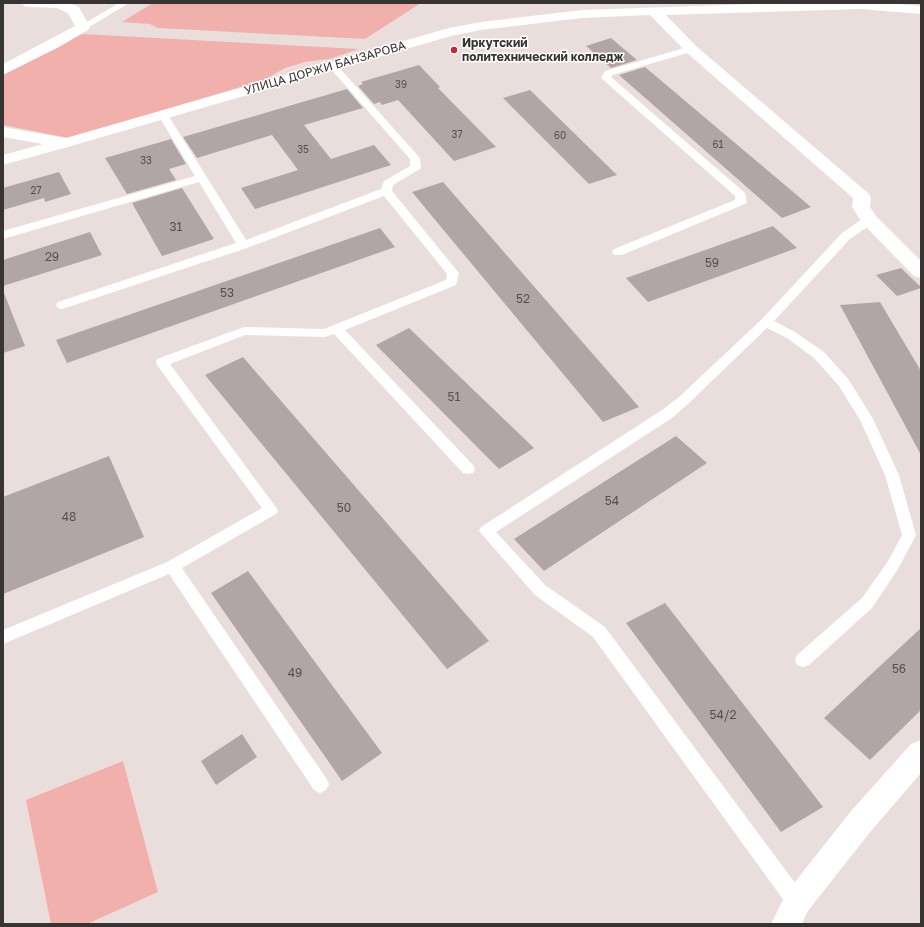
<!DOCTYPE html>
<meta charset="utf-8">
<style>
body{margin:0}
#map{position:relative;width:924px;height:927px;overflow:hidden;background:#eadedd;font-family:"Golos Text",sans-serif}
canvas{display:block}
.frame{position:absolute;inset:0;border:4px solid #393434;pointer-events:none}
</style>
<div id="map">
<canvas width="924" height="927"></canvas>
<div class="frame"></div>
</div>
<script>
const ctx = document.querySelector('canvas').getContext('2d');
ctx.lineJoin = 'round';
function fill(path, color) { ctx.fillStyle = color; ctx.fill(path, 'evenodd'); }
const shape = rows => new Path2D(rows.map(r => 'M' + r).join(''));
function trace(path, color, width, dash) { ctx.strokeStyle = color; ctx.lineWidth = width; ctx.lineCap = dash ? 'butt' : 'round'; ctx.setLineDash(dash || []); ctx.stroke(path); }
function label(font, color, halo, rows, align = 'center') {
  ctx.font = font + ' "Golos Text",sans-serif'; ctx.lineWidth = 3; ctx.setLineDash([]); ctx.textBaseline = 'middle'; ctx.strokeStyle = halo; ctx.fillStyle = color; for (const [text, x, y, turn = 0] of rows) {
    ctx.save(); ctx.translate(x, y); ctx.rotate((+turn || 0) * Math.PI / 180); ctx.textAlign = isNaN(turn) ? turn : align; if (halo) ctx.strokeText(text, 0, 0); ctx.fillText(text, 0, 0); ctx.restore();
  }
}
fill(shape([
 [153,3,421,3,365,39,158,28,150,24,122,22],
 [82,34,359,49,329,59,305,62,285,68,264,80,69,138,3,125,3,74],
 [123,761,158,892,87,924,51,924,26,800]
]), '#f1b0ac');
fill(shape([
 [611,38,637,60,611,68,586,46],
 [419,65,440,87,438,88,496,147,454,161,398,100,382,105,380,102,374,104,358,86,363,84,361,82],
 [645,67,811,207,782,218,619,75],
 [347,89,363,108,304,125,331,159,374,145,391,165,255,209,241,188,298,170,272,135,197,158,183,137],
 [530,90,617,175,589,184,503,98],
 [171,139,186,164,169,169,176,180,127,194,105,158],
 [59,172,71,194,45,202,44,198,3,210,3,188],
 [443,182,639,407,603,422,412,192],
 [182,188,214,239,162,256,132,203],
 [773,226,797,248,648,302,626,278],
 [380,228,395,247,67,363,56,340],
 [90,232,102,255,3,286,3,260],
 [901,268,921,287,921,288,897,296,876,275],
 [4,293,25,346,3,353,3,294],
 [880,302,921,371,921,455,840,305],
 [409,328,534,448,499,469,376,345],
 [243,357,489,641,447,669,205,375],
 [676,436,707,463,544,571,514,539],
 [109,456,144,537,3,594,3,497],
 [248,571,382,753,342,781,211,593],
 [665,603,823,807,781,832,626,623],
 [921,628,921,710,870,760,824,718],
 [242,734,257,757,216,785,201,761]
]), '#b1a6a6');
fill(shape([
 [119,3,129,3,86,29,80,29,78,27,119,3],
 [691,46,694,47,696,49,694,51,612,75,611,77,745,193,747,202,745,204,622,255,614,255,612,252,614,249,735,200,735,196,601,78,605,71,691,46],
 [333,63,336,64,420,158,421,167,420,169,393,185,392,191,459,273,456,285,345,330,473,465,475,469,473,473,468,474,463,473,334,334,325,337,245,335,170,364,278,510,276,514,182,568,326,778,329,784,326,790,320,793,314,790,169,574,3,644,3,630,167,562,262,508,157,365,156,362,157,359,244,327,324,329,446,280,447,274,384,196,247,248,62,309,58,308,56,305,58,302,236,243,199,182,3,239,3,231,195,176,158,115,163,112,168,115,246,240,381,189,384,181,410,166,410,159,330,68,328,66,330,64,333,63],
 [869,216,873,217,875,220,873,223,850,239,774,321,795,332,824,352,849,380,873,419,899,475,916,535,898,569,872,608,809,665,803,667,797,665,795,660,797,655,862,598,888,561,902,535,885,475,860,420,839,386,814,358,787,338,767,328,689,403,672,418,496,532,545,585,605,627,804,895,806,902,804,909,797,911,790,909,593,637,535,595,479,531,481,527,662,410,679,397,762,319,842,233,865,217,869,216]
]), '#fff');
fill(shape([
 [22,3,69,3,79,7,90,27,88,30,59,47,3,75,3,64,75,26,68,13,57,8,29,7,24,6,22,3],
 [783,3,887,3,921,6,921,14,860,9,666,15,696,46,868,193,871,197,870,207,876,216,921,261,921,278,914,276,863,224,852,207,853,198,686,52,650,15,582,18,481,30,451,36,71,146,65,148,59,146,57,143,59,140,449,28,481,22,582,10,783,3],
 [921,740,921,773,871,831,807,912,802,924,771,924,787,892,851,811,911,744,921,740]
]), '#fff');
fill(shape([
 [3,127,65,138,71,140,73,143,71,146,3,165,3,155,43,144,3,137,3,127]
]), '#fff');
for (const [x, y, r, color] of [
 [454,50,4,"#bd2c36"]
]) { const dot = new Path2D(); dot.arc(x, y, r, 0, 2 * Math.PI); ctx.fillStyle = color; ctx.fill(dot); trace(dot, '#fff', 1.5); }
label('10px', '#575050', null, [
 ["39",401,85],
 ["37",457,135],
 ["60",560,136],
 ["61",718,145],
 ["35",303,150],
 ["33",146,161],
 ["27",36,191]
]);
label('bold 12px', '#393434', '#fff', [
 ["Иркутский",462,43],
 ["политехнический колледж",462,57]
], 'left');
label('12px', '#393434', '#fff', [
 ["УЛИЦА ДОРЖИ БАНЗАРОВА",325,68,-16]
]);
label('12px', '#575050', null, [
 ["31",176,227],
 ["29",52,257],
 ["59",712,263],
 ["53",227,293],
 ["52",523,299],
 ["51",454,397],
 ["54",612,501],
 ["50",344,508],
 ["48",69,517],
 ["56",899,669],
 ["49",295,673],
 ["54/2",723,715]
]);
</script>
